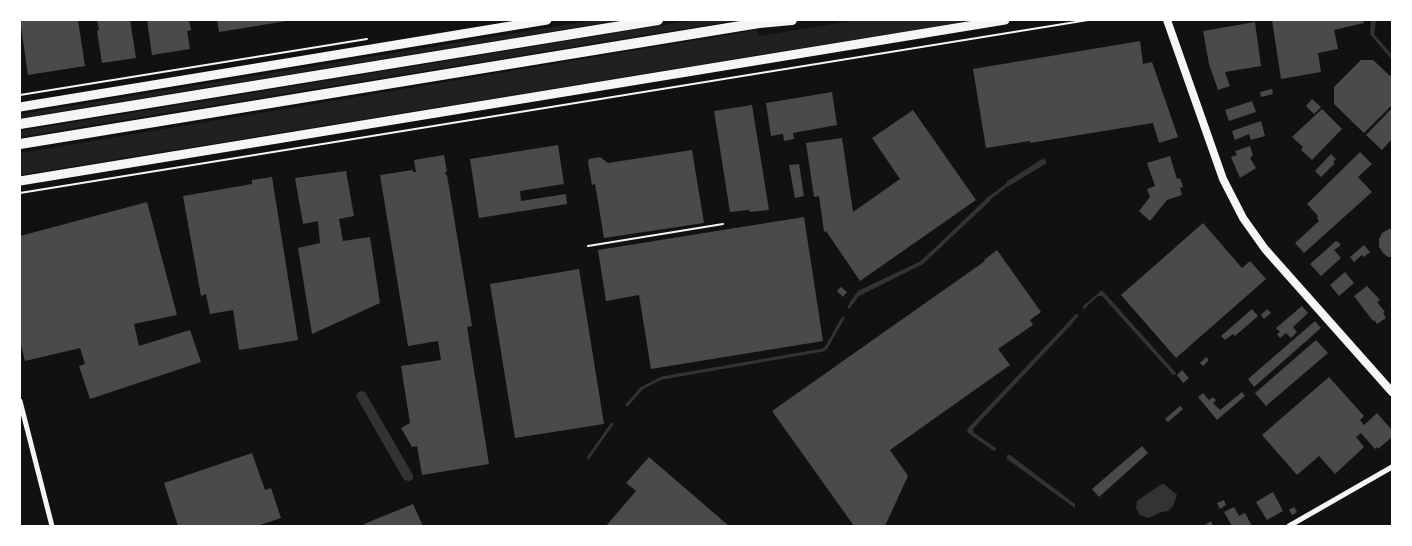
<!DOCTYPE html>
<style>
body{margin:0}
#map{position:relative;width:1412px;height:546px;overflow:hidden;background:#111;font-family:"DejaVu Sans",sans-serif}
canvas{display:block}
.frame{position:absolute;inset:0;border:21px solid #fff;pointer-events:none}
</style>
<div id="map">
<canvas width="1412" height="546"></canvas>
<div class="frame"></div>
</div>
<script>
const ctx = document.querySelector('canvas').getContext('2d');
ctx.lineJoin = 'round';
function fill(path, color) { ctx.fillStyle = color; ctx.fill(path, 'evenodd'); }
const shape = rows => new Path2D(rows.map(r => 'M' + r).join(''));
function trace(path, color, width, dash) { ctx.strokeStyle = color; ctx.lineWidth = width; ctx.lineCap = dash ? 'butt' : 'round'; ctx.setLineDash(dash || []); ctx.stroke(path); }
fill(shape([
 [595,20,621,20,20,118,20,114],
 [695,20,738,20,20,137,20,131],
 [856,20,974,20,20,175,20,153,757,30,759,36]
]), '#202020');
fill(shape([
 [1371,20,1376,20,1374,34,1392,55,1392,60,1370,34],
 [1044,158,1047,163,1009,186,1006,182],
 [988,197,991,200,923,264,859,296,853,304,849,303,858,291,921,261],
 [1102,290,1176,373,1175,375,1173,375,1102,296,1098,296,1083,310,1083,306],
 [1076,314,1079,315,1071,325,973,429,974,433,996,448,996,450,994,451,968,433,967,431,969,427],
 [360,391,365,392,413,475,413,479,409,481,404,480,357,398,356,395],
 [1007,455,1010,455,1075,504,1075,508,1007,459],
 [1164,484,1177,495,1173,506,1168,511,1161,512,1149,518,1140,515,1136,508,1137,501,1160,485]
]), '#333');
trace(shape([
 [988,199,1011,182],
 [849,307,853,301],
 [627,405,642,388,662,378,823,350,826,348,843,318],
 [588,458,612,424]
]), '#333', 3);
fill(shape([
 [20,20,78,20,85,66,28,75],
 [97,20,130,20,136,58,102,63,97,31,99,30],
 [147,20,189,20,191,30,187,31,190,49,152,55],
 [217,20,287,20,287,21,219,32],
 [1272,20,1363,20,1364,23,1334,30,1338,49,1318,53,1321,72,1281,79],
 [1255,22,1261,66,1225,72,1230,86,1218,90,1209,64,1203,31],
 [1140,41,1143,64,1152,62,1178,137,1159,143,1153,123,1030,143,1030,141,986,148,973,69],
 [1361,60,1373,60,1390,76,1392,73,1392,105,1364,133,1334,104,1334,87],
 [1272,89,1273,94,1261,97,1260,92],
 [832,92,837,125,793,133,794,139,784,141,783,134,771,136,766,103],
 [1312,99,1321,107,1314,114,1306,106],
 [1252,101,1256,112,1229,121,1225,110],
 [752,105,769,210,750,212,749,210,730,212,714,111],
 [1392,108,1392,139,1382,150,1366,135],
 [1322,109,1342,129,1312,160,1301,150,1303,147,1292,137],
 [913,110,976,200,860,281,826,231,824,232,819,196,814,197,806,143,842,138,853,212,900,179,872,138],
 [1261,121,1265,136,1251,140,1249,134,1235,140,1232,131],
 [558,145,564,184,520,191,521,201,566,194,567,204,479,218,470,159],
 [1250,146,1253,155,1250,158,1256,168,1240,178,1231,157,1237,155,1235,151],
 [692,150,704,223,604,238,595,184,592,185,588,162,589,159,600,157,608,163],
 [1360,152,1372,164,1358,177,1372,192,1304,253,1295,243,1319,221,1317,218,1318,216,1307,204],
 [1331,154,1336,159,1333,162,1335,163,1321,177,1315,171],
 [444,155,447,172,445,172,446,175,447,175,472,326,467,327,489,464,422,475,417,446,412,447,401,428,410,423,401,366,441,360,438,341,408,346,380,175,413,170,413,172,416,172,414,160],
 [1170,156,1177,179,1180,178,1183,187,1180,188,1182,195,1167,200,1150,221,1139,211,1150,197,1147,189,1155,186,1147,163],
 [799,164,804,196,795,198,789,165],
 [346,171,354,216,339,219,343,241,370,237,380,303,312,334,298,248,320,243,318,221,303,224,295,178],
 [272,177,298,340,239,350,233,310,210,314,206,294,201,296,183,196,252,184,252,180],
 [147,202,177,315,134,324,139,346,190,330,201,362,90,399,79,366,85,364,80,348,25,361,20,341,20,236],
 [804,217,823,341,651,369,639,295,606,301,598,250],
 [1203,223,1242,268,1250,261,1266,279,1176,358,1121,295],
 [1389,229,1392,229,1392,257,1388,257,1383,253,1379,247,1379,239,1382,233],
 [1336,241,1340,243,1340,246,1334,250,1341,258,1321,276,1310,264],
 [1364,245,1370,252,1364,257,1362,255,1354,262,1350,257],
 [997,250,1041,312,1030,320,1033,325,998,349,1010,365,890,450,908,476,885,526,854,526,772,411,985,261,984,260],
 [579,269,604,424,515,438,490,284],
 [1345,272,1354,283,1339,296,1330,285],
 [1367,286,1380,300,1377,302,1385,312,1383,313,1386,318,1377,324,1374,320,1373,321,1354,296],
 [841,287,847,292,843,297,837,291],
 [1302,306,1308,313,1293,327,1297,332,1291,338,1286,333,1280,338,1277,334,1280,332,1276,328],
 [1252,309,1258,316,1235,336,1233,334,1225,340,1221,336],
 [1267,309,1271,313,1264,319,1261,315],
 [1315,321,1321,328,1254,387,1248,379],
 [1316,340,1328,353,1266,406,1255,393],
 [1206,357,1209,360,1203,366,1200,363],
 [1182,370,1189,378,1183,383,1177,375],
 [1329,377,1364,416,1360,420,1364,425,1377,413,1392,430,1392,437,1378,449,1377,447,1375,449,1361,433,1356,437,1364,447,1335,474,1319,456,1297,475,1262,435],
 [1242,392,1245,396,1217,420,1198,397,1203,393,1209,400,1213,397,1216,400,1213,403,1220,410],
 [1180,406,1183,409,1168,422,1165,419],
 [1142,446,1148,453,1099,497,1092,489],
 [252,453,265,490,271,488,281,518,260,525,261,526,178,526,164,483],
 [649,457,729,526,606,526,636,491,626,483],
 [1273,492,1283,511,1267,520,1256,502],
 [1224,500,1226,505,1220,509,1217,503],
 [413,504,423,526,364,526,364,524],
 [1234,507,1239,516,1245,513,1252,526,1232,526,1224,512],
 [1294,507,1297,512,1292,515,1289,510],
 [1211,521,1213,526,1203,526]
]), '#4a4a4a');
trace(shape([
 [20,95,367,39],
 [20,193,1088,20],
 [588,246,723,224]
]), '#f5f5f5', 2);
trace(shape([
 [20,401,52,526],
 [1289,526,1392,467]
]), '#f5f5f5', 5);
trace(shape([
 [1167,20,1223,179,1243,218,1265,249,1392,392]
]), '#f5f5f5', 8);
trace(shape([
 [20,107,547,20],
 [20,181,1005,20]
]), '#f5f5f5', 9);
trace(shape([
 [20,124,658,20],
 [20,144,759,23,792,20]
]), '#f5f5f5', 10);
</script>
